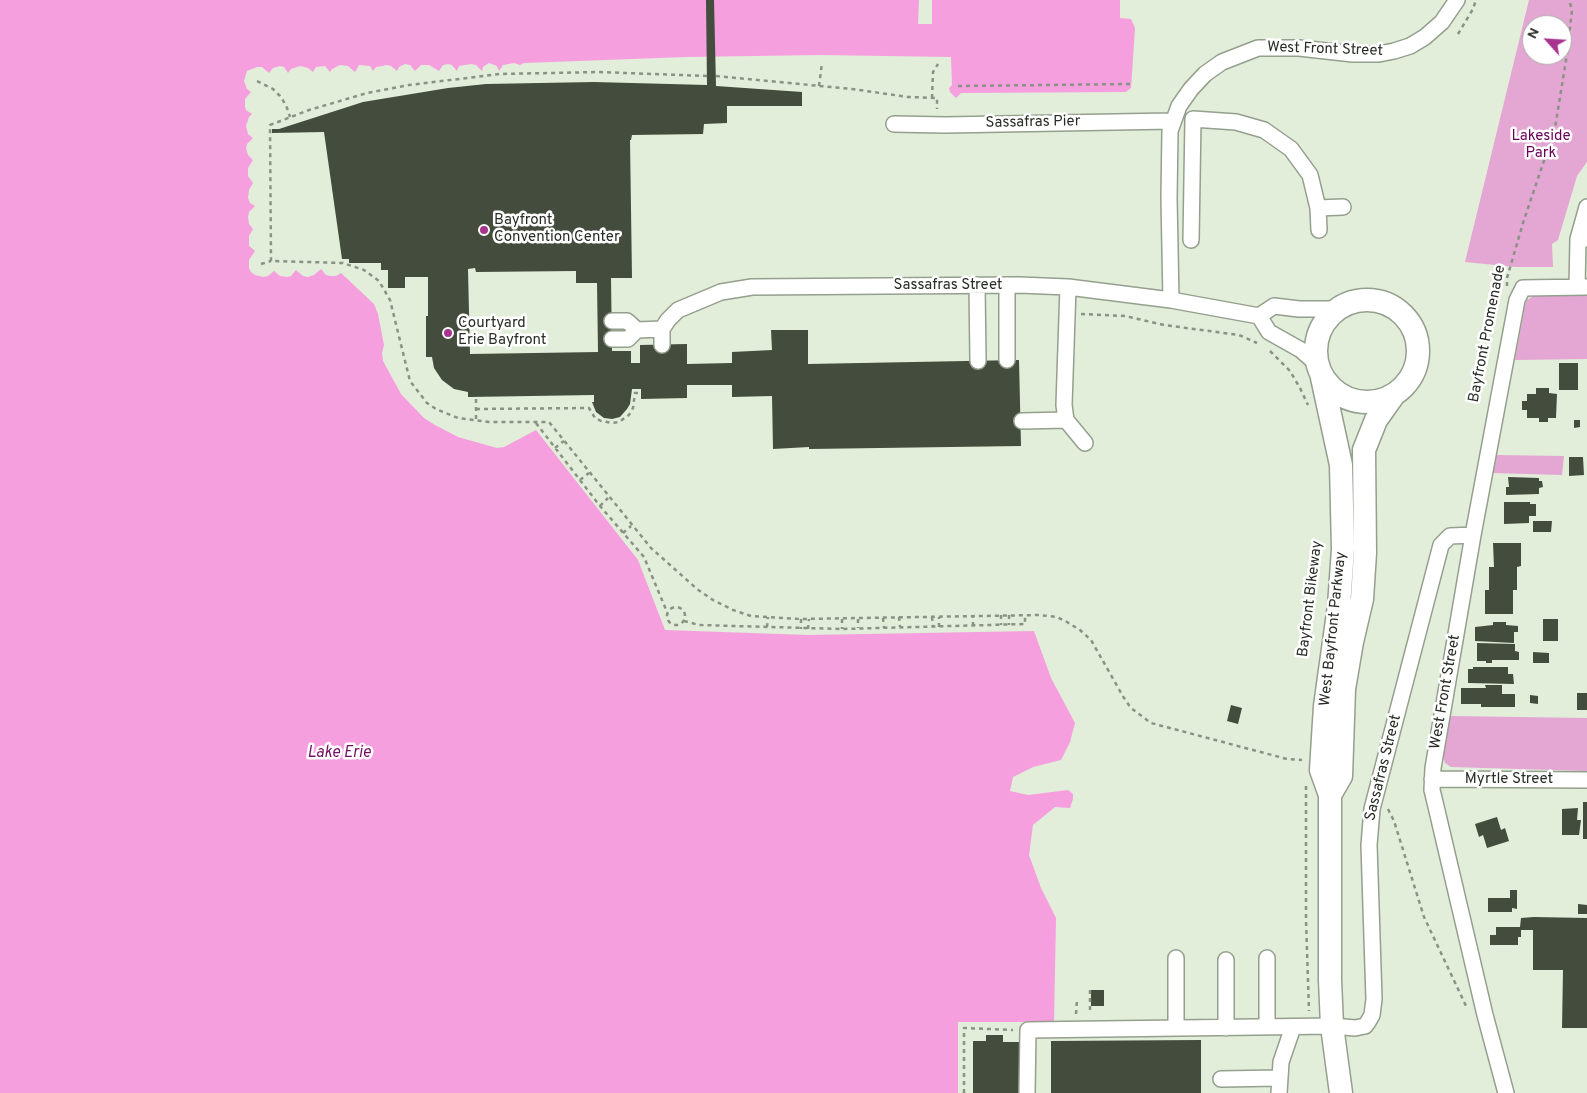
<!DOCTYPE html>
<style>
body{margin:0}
#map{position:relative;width:1587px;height:1093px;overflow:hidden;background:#e2edda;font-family:Overpass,sans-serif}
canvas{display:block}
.north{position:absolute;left:1522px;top:15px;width:50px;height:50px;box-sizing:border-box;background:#fff;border:1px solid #a9aba8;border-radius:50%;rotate:296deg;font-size:14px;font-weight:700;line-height:20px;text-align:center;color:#282d25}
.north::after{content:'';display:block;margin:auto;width:18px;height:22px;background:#a73590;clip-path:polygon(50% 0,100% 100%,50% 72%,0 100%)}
</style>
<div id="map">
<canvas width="1587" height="1093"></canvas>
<div class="north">N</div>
</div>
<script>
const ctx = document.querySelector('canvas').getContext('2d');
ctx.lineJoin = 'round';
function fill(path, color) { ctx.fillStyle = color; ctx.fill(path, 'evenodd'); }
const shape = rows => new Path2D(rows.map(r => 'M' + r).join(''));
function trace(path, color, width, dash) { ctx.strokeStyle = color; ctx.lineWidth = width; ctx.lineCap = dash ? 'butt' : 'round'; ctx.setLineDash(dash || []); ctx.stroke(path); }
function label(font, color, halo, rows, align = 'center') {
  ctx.font = font + ' Overpass,sans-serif'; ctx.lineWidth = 5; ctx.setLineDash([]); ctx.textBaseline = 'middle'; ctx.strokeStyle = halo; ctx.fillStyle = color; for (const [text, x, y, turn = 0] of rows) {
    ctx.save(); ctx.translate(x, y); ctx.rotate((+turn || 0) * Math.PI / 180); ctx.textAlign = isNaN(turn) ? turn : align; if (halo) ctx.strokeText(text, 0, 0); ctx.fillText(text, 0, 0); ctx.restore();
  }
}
fill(shape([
 [1529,0,1587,0,1587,162,1577,176,1558,240,1552,244,1553,267,1515,267,1465,262],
 [1532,25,1562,25,1562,55,1532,55],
 [1587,295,1587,359,1515,360,1525,305,1527,300,1534,296],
 [1496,455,1564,456,1562,475,1493,473],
 [1450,716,1587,718,1587,771,1451,767,1445,763,1443,756]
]), '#e4a6d2');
fill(shape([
 [0,0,1120,0,1120,18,1131,19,1135,28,1131,88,1126,92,961,93,956,98,950,92,949,88,952,85,951,57,820,55,686,57,524,63,520,65,514,63,503,65,499,71,497,66,489,63,483,67,482,71,476,65,471,64,459,66,457,71,452,65,448,64,443,65,439,71,429,65,421,65,415,71,410,65,405,64,399,67,397,71,391,66,387,65,376,67,373,71,370,66,359,65,355,72,348,66,340,65,332,69,330,72,325,66,316,67,313,72,308,68,300,66,291,69,288,73,284,67,280,66,273,68,269,73,262,67,257,67,247,71,244,81,247,89,251,92,245,99,245,107,246,110,252,114,249,117,246,126,248,134,253,138,247,144,246,148,248,155,253,160,248,168,248,176,253,183,249,190,248,198,250,203,255,206,249,212,248,217,249,224,253,229,249,236,249,246,255,251,249,260,249,268,251,272,255,275,263,277,268,276,274,271,280,276,287,277,291,276,296,270,303,276,308,277,314,275,321,269,326,275,330,276,336,276,341,273,374,304,378,314,384,345,382,353,383,361,401,394,424,418,435,425,458,437,497,448,504,447,536,430,638,560,665,630,808,635,1034,631,1051,678,1075,723,1070,742,1061,760,1033,767,1013,777,1010,791,1028,795,1068,790,1073,794,1073,799,1070,808,1055,807,1033,825,1029,855,1041,888,1056,918,1054,1022,958,1022,958,1093,0,1093]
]), '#f59fde');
fill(shape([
 [919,0,932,0,932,24,918,24]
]), '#e2edda');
fill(shape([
 [706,0,714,0,716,86,802,92,802,106,727,106,727,123,704,124,703,134,632,135,631,140,630,140,632,278,611,278,612,351,631,351,631,363,640,363,640,345,687,344,687,364,732,363,732,352,772,350,771,330,808,330,808,364,1019,360,1021,446,809,449,809,447,773,449,772,396,732,397,732,385,687,385,687,398,641,399,641,389,632,389,630,404,627,409,620,417,612,419,604,418,596,412,592,402,594,402,594,395,468,397,468,392,454,389,442,380,434,368,432,357,426,357,426,316,428,316,428,277,405,277,405,288,388,288,388,270,381,270,381,263,349,263,349,259,342,259,324,132,272,133,272,129,279,129,363,102,448,88,486,84,594,82,707,85],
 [475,268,476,272,576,271,576,283,597,283,598,352,470,354,468,269],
 [1559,363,1578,363,1578,390,1559,390],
 [1536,388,1549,388,1549,393,1557,394,1556,418,1548,418,1548,422,1539,422,1539,418,1527,418,1527,410,1522,410,1522,401,1527,401,1527,394,1536,394],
 [1574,420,1580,420,1580,427,1574,428],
 [1569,457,1583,457,1584,475,1569,476],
 [1508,477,1539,478,1539,481,1542,481,1543,487,1539,488,1539,494,1506,495,1506,487,1509,487],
 [1504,502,1530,502,1530,504,1536,504,1536,516,1529,516,1529,523,1504,524],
 [1533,521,1552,521,1551,532,1533,532],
 [1493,543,1521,543,1521,566,1517,567,1517,590,1513,590,1513,614,1485,614,1485,590,1489,590,1489,567,1494,567],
 [1543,619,1558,619,1558,641,1543,641],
 [1493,622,1506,622,1506,625,1518,626,1518,632,1514,632,1514,643,1475,641,1475,627,1493,625],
 [1477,643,1515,644,1515,651,1519,652,1519,660,1492,660,1492,663,1486,663,1486,661,1477,661],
 [1533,652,1549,653,1549,663,1533,663],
 [1473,667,1508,667,1508,674,1513,674,1514,684,1468,683,1468,669,1473,669],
 [1485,685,1502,685,1502,694,1515,694,1515,707,1481,707,1481,704,1461,704,1461,688,1486,688],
 [1577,693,1587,693,1587,710,1577,710],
 [1530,695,1538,696,1538,704,1530,703],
 [1231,705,1242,708,1238,724,1227,721],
 [1583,802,1587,802,1587,839,1583,839],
 [1578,808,1577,820,1581,820,1579,835,1562,835,1562,809],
 [1497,817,1501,830,1505,828,1509,841,1487,848,1483,835,1479,837,1475,824],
 [1510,890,1517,890,1517,909,1512,908,1512,912,1488,912,1488,898,1510,898],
 [1578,904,1587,905,1587,914,1578,914],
 [1534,917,1587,918,1587,1028,1562,1028,1563,970,1533,970,1533,930,1521,930,1521,937,1518,937,1518,945,1490,945,1490,935,1496,935,1496,927,1520,927,1521,918],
 [1091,990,1104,990,1104,1006,1091,1006],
 [986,1035,1003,1035,1003,1042,1020,1042,1020,1066,1023,1066,1020,1093,973,1093,973,1041,986,1041],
 [1201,1040,1201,1093,1051,1093,1051,1041]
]), '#444d3d');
const minor = shape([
 [894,124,945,125,1172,121],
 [1587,207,1578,239,1587,239],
 [1318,208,1343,207],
 [1191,240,1193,119,1236,122,1264,130,1291,149,1310,175,1318,208,1319,230],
 [977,285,978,361],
 [1068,287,1064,405,1066,420,1085,443],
 [1577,287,1578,239],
 [1171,300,1169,198,1170,131,1179,106,1191,89,1205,74,1222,62,1258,48,1299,48,1353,54,1379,54,1394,51,1410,46,1425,37,1442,22,1457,0],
 [1259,316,1269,332,1301,350,1319,366],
 [612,321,627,321,637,330],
 [612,339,628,339,637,330,662,329],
 [662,345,662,329,668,320,678,310,721,292,752,287,1019,285,1068,287,1171,300,1259,316,1274,306,1299,309,1337,309],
 [1007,360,1007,285],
 [1022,421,1066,420],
 [1432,779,1587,780],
 [1176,958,1176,1027],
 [1267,958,1267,1027],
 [1226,1028,1226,960],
 [1221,1079,1279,1078],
 [1027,1093,1028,1030,1332,1026,1355,1028,1365,1026,1368,1022,1372,1015,1374,999,1369,845,1372,809,1441,545,1450,536,1473,535],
 [1279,1093,1281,1062,1293,1027],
 [1506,1093,1485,1015,1434,798,1432,790,1433,768,1473,535,1517,300,1523,288,1587,287]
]);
const highway = shape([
 '1316 351a51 51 0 1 1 102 0a51 51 0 1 1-102 0Z',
 [1321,373,1341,465,1343,549,1339,606,1325,706,1321,770,1330,795,1330,980,1332,1026,1341,1093],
 [1330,795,1341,776,1344,689,1352,642,1362,599,1365,553,1364,450,1376,420,1393,396]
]);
trace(minor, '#949f8d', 18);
trace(highway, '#949f8d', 25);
trace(shape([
 [1458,34,1473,9,1476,0],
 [707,76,599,72,500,74,409,85,367,93,309,110,270,125,271,261,343,263,364,270,379,281,390,300,410,381,427,403,436,409,458,418,489,422,549,422,651,548,697,589,713,600,733,610,751,616,801,619,1039,615,1057,617,1067,622,1080,630,1091,640,1124,698,1131,708,1151,723,1287,759,1302,760],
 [716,76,852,89,908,97,937,98,937,109],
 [257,81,273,89,280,96,286,105,290,117],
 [819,86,822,63],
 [958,86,1132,84],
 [932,98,933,72,938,64],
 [261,264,271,261],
 [1507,286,1507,278,1523,223,1555,128,1567,54,1572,10,1569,0],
 [1081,314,1125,316,1164,325,1239,335,1257,343],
 [1270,351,1290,371,1300,388,1308,405],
 [476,399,476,420],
 [476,409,589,408,595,418,601,421,612,423,619,422,629,415,633,408,635,393,641,393],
 [536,423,600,506,644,557,667,612],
 [555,448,564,441],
 [580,480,589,473],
 [600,506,608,498],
 [623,533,631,526],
 '667 616a9 9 0 1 1 18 0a9 9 0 1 1-18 0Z',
 [1001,615,1001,625],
 [1009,615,1009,625],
 [899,617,900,627],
 [932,617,933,627],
 [883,618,884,628],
 [801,619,801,629],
 [842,619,842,629],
 [858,619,858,628],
 [684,621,699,625,842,629,1025,624,1025,615],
 [973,626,973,616],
 [767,627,768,617],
 [939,627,939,617],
 [808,629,809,619],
 [1306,786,1306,920,1309,1011],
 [1388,809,1394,821,1424,917,1467,1008],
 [1090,990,1090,1014],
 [1076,1014,1077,1000],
 [964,1093,964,1028,1013,1030]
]), '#8a9284', 2.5, [4, 4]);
trace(minor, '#fff', 15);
trace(highway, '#fff', 22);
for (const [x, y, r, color] of [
 [484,230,5,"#a73590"],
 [448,333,5,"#a73590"]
]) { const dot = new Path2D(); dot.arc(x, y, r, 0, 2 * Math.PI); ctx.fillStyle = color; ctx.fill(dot); trace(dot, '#fff', 2); }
label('15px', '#282d25', '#fff', [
 ["West Front Street",1325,50,2],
 ["Sassafras Pier",1033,123,-1],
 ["Sassafras Street",948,286],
 ["Bayfront Promenade",1488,334,-79],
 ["Bayfront Bikeway",1311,599,-83],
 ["West Bayfront Parkway",1334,629,-84],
 ["West Front Street",1446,692,-80],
 ["Sassafras Street",1384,768,-76],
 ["Myrtle Street",1509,780]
]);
label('15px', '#690058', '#fff', [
 ["Lakeside",1541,137],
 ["Park",1541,154]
]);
label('15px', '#282d25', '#fff', [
 ["Bayfront",494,221],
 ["Convention Center",494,238],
 ["Courtyard",458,324],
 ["Erie Bayfront",458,341]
], 'left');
label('italic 16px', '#761164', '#fff', [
 ["Lake Erie",339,754]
]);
</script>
